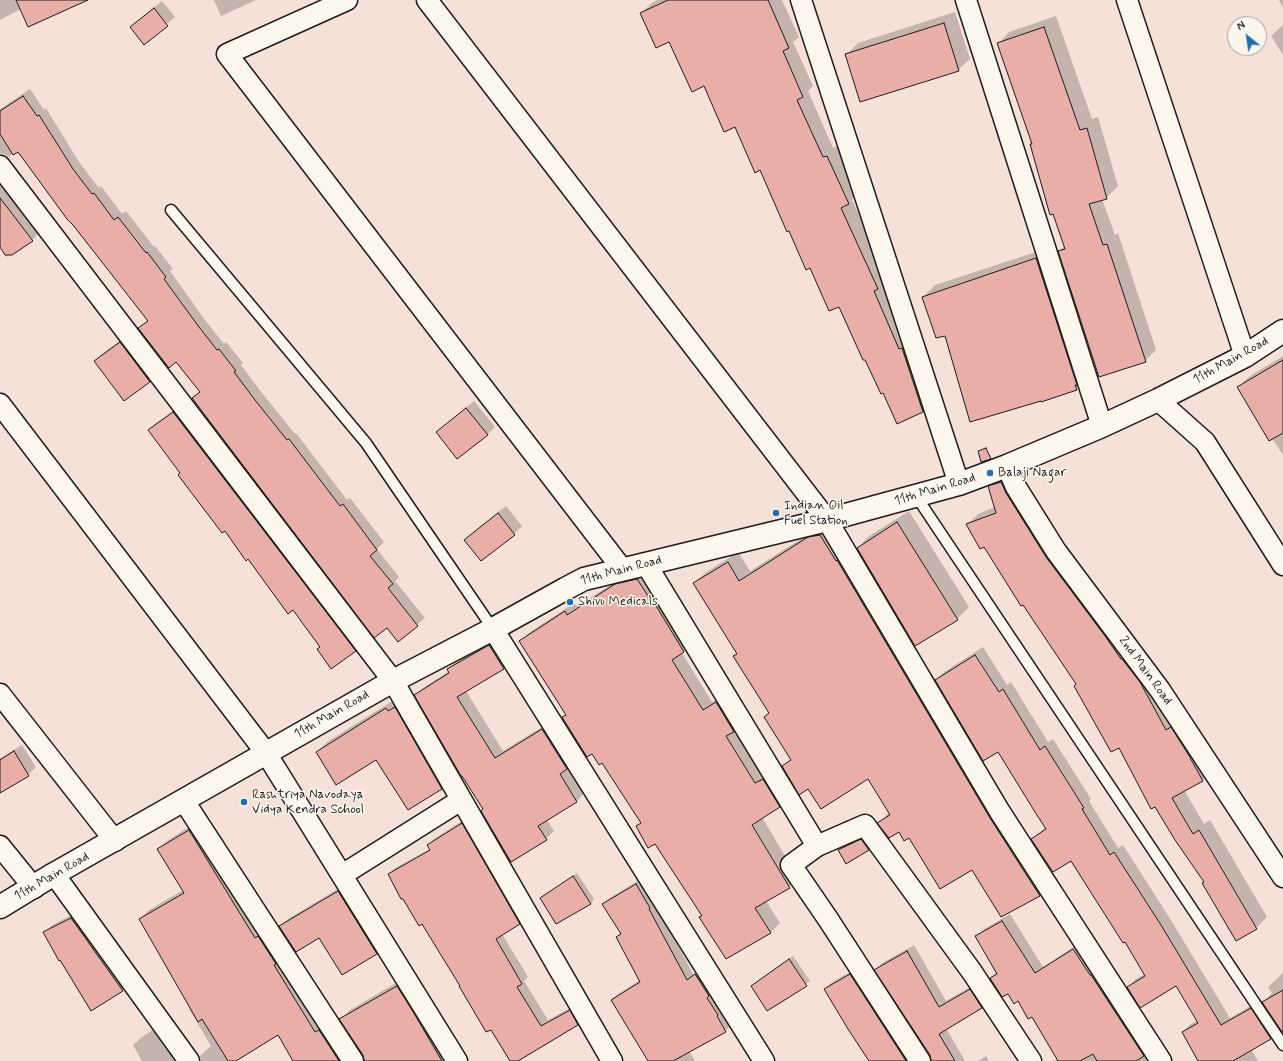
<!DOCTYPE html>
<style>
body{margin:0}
#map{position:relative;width:1283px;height:1061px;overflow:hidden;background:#f6e1d8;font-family:Mynerve,sans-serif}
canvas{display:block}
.north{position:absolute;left:1227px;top:16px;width:40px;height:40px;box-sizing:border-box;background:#fbf7ec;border:1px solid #a29f99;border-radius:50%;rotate:330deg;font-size:11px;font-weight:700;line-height:16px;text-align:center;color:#1c1c1c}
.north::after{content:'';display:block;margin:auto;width:14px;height:18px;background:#1f6fb2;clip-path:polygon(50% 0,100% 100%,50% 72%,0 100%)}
</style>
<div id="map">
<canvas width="1283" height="1061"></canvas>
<div class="north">N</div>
</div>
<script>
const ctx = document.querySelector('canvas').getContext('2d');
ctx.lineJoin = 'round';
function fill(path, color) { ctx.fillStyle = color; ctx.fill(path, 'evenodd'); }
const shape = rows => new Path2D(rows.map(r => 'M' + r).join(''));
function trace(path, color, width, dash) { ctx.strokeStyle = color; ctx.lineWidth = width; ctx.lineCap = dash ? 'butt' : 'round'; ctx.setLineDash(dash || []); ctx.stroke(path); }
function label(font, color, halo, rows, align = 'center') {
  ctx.font = font + ' Mynerve,sans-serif'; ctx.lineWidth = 3; ctx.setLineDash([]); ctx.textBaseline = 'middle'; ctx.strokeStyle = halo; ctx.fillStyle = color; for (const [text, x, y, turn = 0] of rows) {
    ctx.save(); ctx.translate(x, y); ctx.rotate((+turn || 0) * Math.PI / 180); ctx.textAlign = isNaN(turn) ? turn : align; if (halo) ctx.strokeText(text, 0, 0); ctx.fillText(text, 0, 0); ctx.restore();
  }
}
fill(shape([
 [0,0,85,0,21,9,0,20],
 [214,0,256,0,221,16],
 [657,0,782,0,799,37,793,42,813,86,808,91,833,148,837,146,858,193,852,200,888,278,933,401,923,411,897,422,883,392,840,305,810,267,760,169,735,126,670,41,641,13,652,3],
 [1279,0,1283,0,1283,8],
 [162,1,175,17,144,43,131,27],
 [955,12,970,59,958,70,846,55,858,43],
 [1056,16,1092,119,1098,117,1118,186,1106,198,1102,199,1115,235,1118,233,1156,350,1145,361,1059,251,1065,246,1031,145,1033,143,998,44,1009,32],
 [1283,25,1283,55,1271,36],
 [30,89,44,110,46,108,79,162,99,188,101,186,122,214,126,211,154,247,155,246,173,269,170,271,205,320,224,344,226,342,243,363,241,365,262,393,295,434,296,433,347,500,350,498,384,542,377,549,399,577,395,581,425,618,398,640,193,398,200,391,177,361,140,328,148,320,18,150,8,157,4,154,0,154,0,109],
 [0,178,39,233,32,240,7,257,0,246],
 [1048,248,1088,377,1076,389,945,334,923,297,935,285],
 [128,335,157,373,150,381,124,400,95,361,103,353],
 [1283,356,1283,455,1238,387,1250,376],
 [474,401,495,427,487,435,437,432],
 [180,406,361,644,355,650,321,647,293,608,249,558,149,430,155,424],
 [1000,476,1213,770,1202,781,1184,790,1204,824,1210,820,1267,917,1256,928,1205,882,1119,747,985,545,967,525,978,514,995,507,989,487],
 [506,506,522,526,514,534,481,560,466,540,473,532],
 [909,511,969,607,957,619,915,645,858,548,869,536],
 [820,527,1050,885,1040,895,1001,916,972,869,899,831,879,823,889,812,868,778,783,766,791,759,765,717,769,712,738,654,694,583,705,573,738,552,750,571],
 [646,570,693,642,682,653,712,702,726,694,788,797,779,806,762,817,798,878,789,887,766,901,780,923,771,932,727,958,703,916,655,842,637,827,642,822,602,762,592,753,563,717,567,714,520,641,530,632,574,603,577,606,625,576],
 [497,638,511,660,503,668,466,691,503,751,550,722,574,761,568,767,584,793,577,801,547,820,554,831,546,839,484,809,416,695,423,688,449,671,448,669,456,662],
 [983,647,1007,685,1011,682,1048,742,1053,739,1091,799,1089,801,1118,848,1123,845,1169,917,1230,1018,1259,1001,1278,1030,1270,1038,1251,1049,1258,1061,1199,1061,1183,1032,1191,1024,1197,1021,1177,985,1128,987,1136,979,1145,974,1125,941,1072,860,1032,839,1046,827,998,750,936,680,944,672],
 [397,698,452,777,441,788,376,759,317,752,327,742],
 [22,745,36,767,28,775,0,792,0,758],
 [468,817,526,917,519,923,502,934,528,977,524,981,548,1020,576,1005,584,1018,577,1024,517,1061,511,1061,491,1028,461,986,422,923,389,875,395,868,430,849,428,845,434,839],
 [198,821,355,1061,295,1061,278,1034,234,1061,201,1061,200,1056,211,1046,189,1009,190,1008,140,919,149,910,183,890,158,849,167,841],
 [865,836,872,846,868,849,839,850,842,846],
 [577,873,594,899,591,903,556,923,542,898],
 [642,878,693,974,702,969,731,1025,725,1031,689,1051,695,1061,650,1061,612,1000,618,994,640,980,617,937,621,933,603,904,610,898],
 [346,884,384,945,376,953,280,927,288,919],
 [79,911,130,983,123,990,45,933,52,925],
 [1010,914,1043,967,1081,942,1160,1061,1053,1061,1057,1059,1032,1015,1018,1000,991,978,997,972,976,937,984,929],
 [914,945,946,1001,977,983,988,1001,982,1008,946,1028,965,1061,932,1061,931,1055,876,970,882,963],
 [793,956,810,981,768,1010,752,986],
 [857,968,917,1061,871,1061,825,989,832,982],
 [1283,973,1283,1031,1263,1002,1272,993,1268,987],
 [406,977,456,1061,365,1061,364,1054,341,1019,350,1010],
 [163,1023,191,1061,142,1061,133,1045,142,1037],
 [986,1056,989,1061,978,1061]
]), '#0003');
const building = shape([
 [16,0,88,0,28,27,16,0],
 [668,0,768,0,789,48,783,51,803,97,797,100,823,157,827,156,849,204,841,208,878,289,874,291,899,349,902,348,923,412,897,424,883,393,881,394,865,360,863,360,839,307,829,311,810,268,806,270,789,231,787,232,760,170,755,173,735,127,724,132,704,86,692,92,669,42,656,48,640,13,668,0],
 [154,8,168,26,144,45,130,27,154,8],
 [944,23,959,71,860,102,845,54,944,23],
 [1044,27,1080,130,1087,128,1107,199,1089,204,1103,245,1107,244,1146,362,1099,377,1058,251,1065,249,1053,214,1050,215,1030,144,1032,144,997,43,1044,27],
 [23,96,37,116,39,115,73,169,92,194,94,193,114,220,118,217,146,253,147,252,166,277,164,279,199,327,217,350,219,349,236,371,234,372,255,400,287,440,289,439,340,506,343,504,377,550,370,556,393,584,388,588,418,626,398,642,387,628,374,638,192,398,200,392,176,362,169,368,138,328,148,321,73,225,67,219,18,152,13,155,0,134,0,111,23,96],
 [0,198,33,241,12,255,5,255,0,247,0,198],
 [1036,258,1077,385,1075,385,1077,390,1041,402,1041,401,970,422,945,336,936,338,922,297,1036,258],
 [120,342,150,382,124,401,94,361,120,342],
 [1283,360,1283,433,1269,441,1237,387,1283,360],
 [466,408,488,435,457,459,436,432,466,408],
 [173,412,356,651,331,669,317,649,320,647,293,610,288,614,248,559,246,561,225,531,222,533,178,475,180,473,148,430,173,412],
 [986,448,991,459,981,462,978,451,986,448],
 [1001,482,1006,493,1046,557,1105,636,1121,659,1122,659,1140,682,1166,730,1171,727,1188,754,1203,781,1172,798,1193,834,1199,830,1257,929,1236,941,1202,883,1204,882,1175,840,1155,807,1151,809,1119,748,1111,752,1074,686,1076,684,1023,605,1021,606,984,547,980,549,966,524,996,513,988,486,1001,482],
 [498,513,515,535,481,561,464,540,498,513],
 [897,522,958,620,915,646,857,548,897,522],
 [820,535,836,561,837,560,990,818,1040,896,1001,917,972,870,940,889,909,838,904,841,899,832,889,838,877,823,890,815,868,779,821,809,808,789,799,795,782,766,791,760,764,717,769,713,733,656,737,654,693,583,728,562,739,581,808,537,820,535],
 [637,579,654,605,655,604,684,652,672,660,703,710,716,702,734,732,726,736,755,783,763,779,780,807,752,825,790,888,755,908,771,933,726,959,699,917,702,916,655,844,648,848,636,826,641,823,602,763,599,765,592,754,587,757,562,717,566,715,519,641,565,611,567,615,615,584,637,579],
 [489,645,504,669,457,697,495,758,542,729,567,769,560,774,577,802,538,826,547,840,511,862,481,811,483,809,462,776,461,776,414,695,449,673,447,669,489,645],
 [975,655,999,692,1003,689,1040,750,1045,746,1084,808,1082,809,1110,855,1114,852,1161,925,1221,1025,1251,1008,1271,1039,1233,1061,1198,1061,1182,1032,1198,1023,1176,986,1140,1008,1127,987,1145,976,1125,942,1123,943,1071,861,1053,872,1031,839,1046,829,1035,812,998,752,983,761,935,680,975,655],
 [395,707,442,789,408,810,376,760,336,785,316,752,386,708,388,711,395,707],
 [14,751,29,776,0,793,0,760,14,751],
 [462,823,520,924,496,939,522,984,517,987,541,1026,570,1010,578,1025,518,1061,510,1061,491,1030,486,1032,459,986,460,986,422,924,419,926,403,899,401,899,388,874,430,850,427,845,462,823],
 [189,830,255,938,258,936,276,964,274,965,315,1032,319,1030,339,1061,293,1061,278,1035,236,1061,228,1061,202,1019,198,1022,139,919,184,893,157,849,189,830],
 [861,839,869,850,846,864,838,850,861,839],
 [573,876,591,904,556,924,540,898,573,876],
 [636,884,650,908,649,909,687,980,695,974,709,996,707,998,718,1015,717,1016,726,1032,673,1061,648,1061,611,1000,640,982,616,937,621,934,602,904,636,884],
 [338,891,377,954,342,975,319,938,296,952,279,926,338,891],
 [71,918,123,991,91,1011,60,960,59,961,43,932,71,918],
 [1002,921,1035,973,1073,949,1090,975,1091,975,1144,1056,1136,1061,1097,1061,1093,1054,1080,1061,1058,1061,1032,1017,1028,1019,1018,1001,1014,1004,1008,994,1002,997,990,978,997,974,975,936,1002,921],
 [907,951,939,1007,970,989,982,1008,939,1034,955,1061,931,1061,930,1055,874,970,907,951],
 [789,959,807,986,767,1011,751,986,789,959],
 [850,974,906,1061,869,1061,848,1029,824,989,850,974],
 [397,986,412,1010,442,1061,364,1061,363,1055,339,1019,397,986],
 [1283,990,1283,1032,1282,1032,1262,1002,1283,990]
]);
fill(building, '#e9aea8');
trace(building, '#1c1c1c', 1);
const lane = shape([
 [171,210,366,443,493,629],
 [916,496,1283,1045]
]);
const street = shape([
 [347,0,227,54,623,570],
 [427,0,827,520,1000,812,1161,1061],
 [801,0,959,484],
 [966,0,1102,426],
 [1127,0,1245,356],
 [0,166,393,681,612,1061],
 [1158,400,1205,442,1283,565],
 [0,404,266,753,457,1061],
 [1007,466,1016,487,1056,551,1160,690,1283,877],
 [646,564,817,846,865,825,972,972,1031,1061],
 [493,629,764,1061],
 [0,694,115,841],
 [184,801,353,1061],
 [0,846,34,888],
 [817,846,791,865,828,919,920,1061],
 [54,874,189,1061],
 [342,875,461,800]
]);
const secondary = shape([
 [0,907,54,874,393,681,493,629,565,589,584,579,827,520,959,484,1007,466,1102,426,1158,400,1245,356,1283,331]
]);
trace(lane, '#1c1c1c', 13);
trace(street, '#1c1c1c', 23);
trace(secondary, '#1c1c1c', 25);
trace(lane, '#fbf7ec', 10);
trace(street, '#fbf7ec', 20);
trace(secondary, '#fbf7ec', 22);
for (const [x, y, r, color] of [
 [990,473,4,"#1f6fb2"],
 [776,513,4,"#1f6fb2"],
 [570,602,4,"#1f6fb2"],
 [244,802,4,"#1f6fb2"]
]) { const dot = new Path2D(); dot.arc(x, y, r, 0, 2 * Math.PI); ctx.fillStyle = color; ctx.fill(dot); trace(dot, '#fbf7ec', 1.5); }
label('13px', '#1c1c1c', '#fbf7ec', [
 ["11th Main Road",1231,361,-29],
 ["11th Main Road",935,490,-17],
 ["11th Main Road",621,571,-15],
 ["2nd Main Road",1145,671,54],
 ["11th Main Road",332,715,-30],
 ["11th Main Road",52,877,-30]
]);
label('13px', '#1c1c1c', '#fbf7ec', [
 ["Balaji Nagar",998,473],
 ["Indian Oil",784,506],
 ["Fuel Station",784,521],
 ["Shivu Medicals",578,602],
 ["Rashtriya Navodaya",252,795],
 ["Vidya Kendra School",252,810]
], 'left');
</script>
